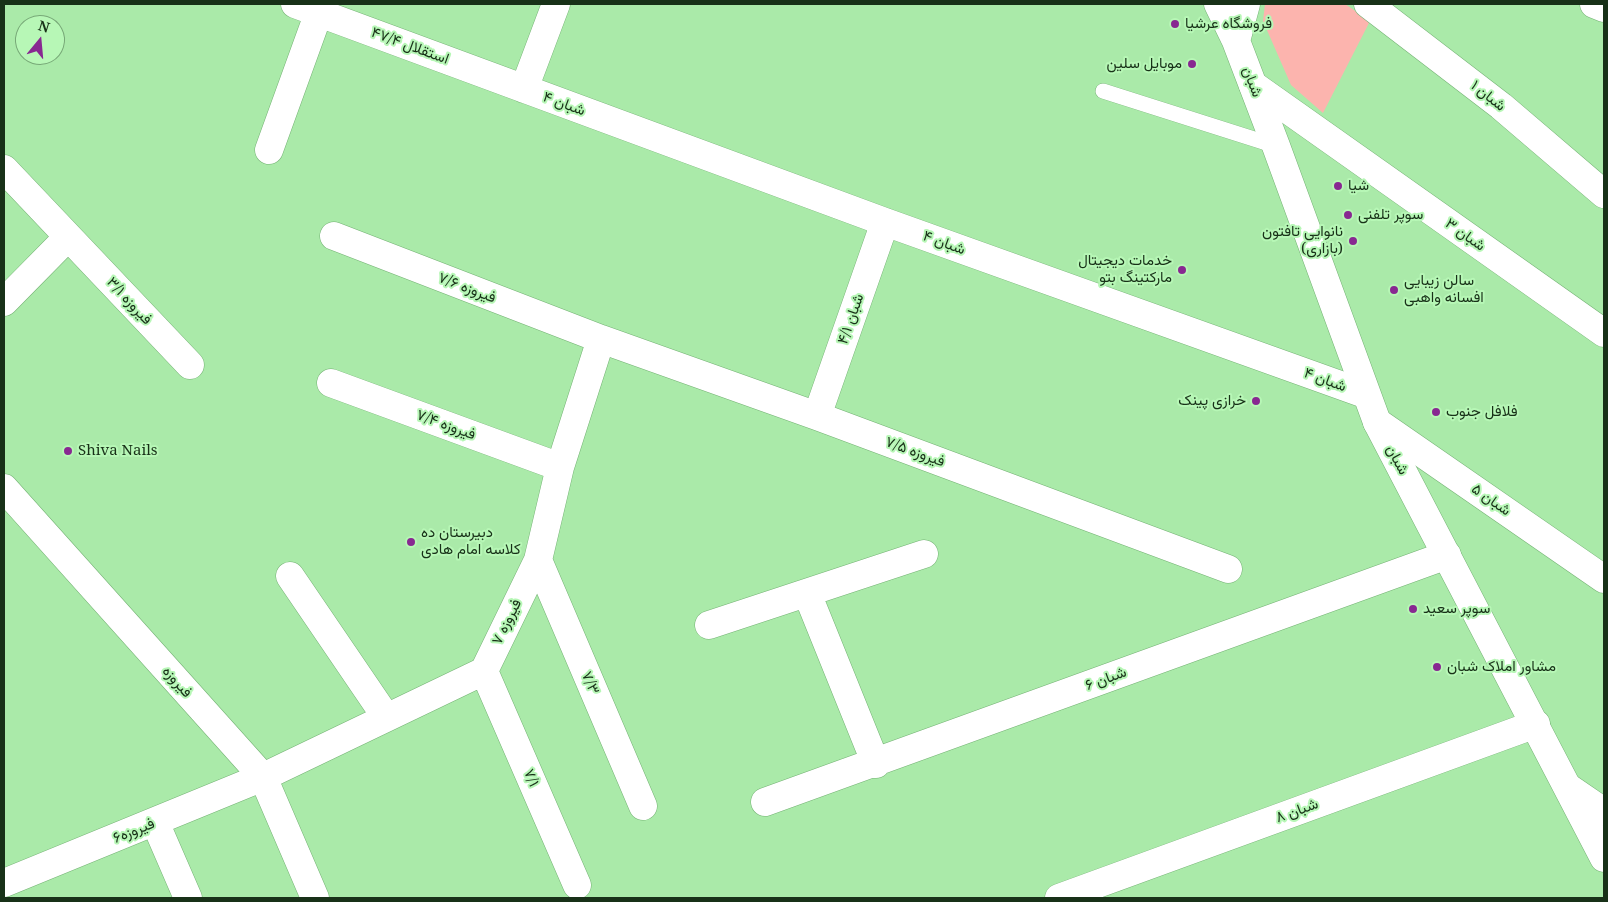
<!DOCTYPE html>
<meta charset="utf-8">
<style>
body{margin:0}
#map{position:relative;width:1608px;height:902px;overflow:hidden;background:#aaeaa9;font-family:"Noto Serif",serif}
canvas{display:block}
.frame{position:absolute;inset:0;border:5px solid #183118;pointer-events:none}
.north{position:absolute;left:15px;top:15px;width:50px;height:50px;box-sizing:border-box;background:#b7f7b6;border:1px solid #77a877;border-radius:50%;rotate:17deg;font-size:14px;font-weight:700;line-height:20px;text-align:center;color:#183118}
.north::after{content:'';display:block;margin:auto;width:18px;height:22px;background:#882891;clip-path:polygon(50% 0,100% 100%,50% 72%,0 100%)}
</style>
<div id="map">
<canvas width="1608" height="902"></canvas>
<div class="frame"></div>
<div class="north">N</div>
</div>
<script>
const ctx = document.querySelector('canvas').getContext('2d');
ctx.lineJoin = 'round';
function fill(path, color) { ctx.fillStyle = color; ctx.fill(path, 'evenodd'); }
const shape = rows => new Path2D(rows.map(r => 'M' + r).join(''));
function trace(path, color, width, dash) { ctx.strokeStyle = color; ctx.lineWidth = width; ctx.lineCap = dash ? 'butt' : 'round'; ctx.setLineDash(dash || []); ctx.stroke(path); }
function label(font, color, halo, rows, align = 'center') {
  ctx.font = font + ' "Noto Serif",Vazirmatn,serif'; ctx.lineWidth = 4; ctx.setLineDash([]); ctx.textBaseline = 'middle'; ctx.strokeStyle = halo; ctx.fillStyle = color; for (const [text, x, y, turn = 0] of rows) {
    ctx.save(); ctx.translate(x, y); ctx.rotate((+turn || 0) * Math.PI / 180); ctx.textAlign = isNaN(turn) ? turn : align; if (halo) ctx.strokeText(text, 0, 0); ctx.fillText(text, 0, 0); ctx.restore();
  }
}
fill(shape([
 [1265,4,1345,4,1370,21,1323,113,1291,85,1263,21]
]), '#fcb4ae');
const lane = shape([
 [1103,91,1276,146]
]);
const street = shape([
 [295,4,885,222,1365,394],
 [1368,4,1501,106,1604,194],
 [1253,85,1604,333],
 [524,89,556,4],
 [269,150,319,12],
 [4,169,190,365],
 [334,236,601,339,817,416,1228,569],
 [4,302,68,237],
 [331,383,560,467],
 [817,416,885,222],
 [1377,422,1604,579],
 [4,488,263,777,315,898],
 [538,560,643,806],
 [290,576,386,717],
 [807,593,876,764],
 [709,625,924,554],
 [484,671,577,885],
 [1569,788,1604,812],
 [765,802,1447,555],
 [155,822,188,898],
 [4,883,263,777,484,671,538,560,560,467,601,339],
 [1059,898,1536,724]
]);
const secondary = shape([
 [1218,4,1236,41,1276,146,1377,422,1604,858],
 [1594,4,1604,8],
 [1236,41,1246,4]
]);
trace(lane, '#74b274', 16);
trace(street, '#74b274', 29);
trace(secondary, '#74b274', 29);
trace(lane, '#fff', 15);
trace(street, '#fff', 28);
trace(secondary, '#fff', 28);
for (const [x, y, r, color] of [
 [1175,24,5,"#882891"],
 [1192,64,5,"#882891"],
 [1338,186,5,"#882891"],
 [1348,215,5,"#882891"],
 [1353,241,5,"#882891"],
 [1182,270,5,"#882891"],
 [1394,290,5,"#882891"],
 [1256,401,5,"#882891"],
 [1436,412,5,"#882891"],
 [68,451,5,"#882891"],
 [411,542,5,"#882891"],
 [1413,609,5,"#882891"],
 [1437,667,5,"#882891"]
]) { const dot = new Path2D(); dot.arc(x, y, r, 0, 2 * Math.PI); ctx.fillStyle = color; ctx.fill(dot); trace(dot, '#b7f7b6', 2); }
label('15px', '#183118', '#b7f7b6', [
 ["فروشگاه عرشیا",1185,24],
 ["موبایل سلین",1182,64,"right"],
 ["شیا",1348,186],
 ["سوپر تلفنی",1358,215],
 ["نانوایی تافتون",1343,232,"right"],
 ["(بازاری)",1343,249,"right"],
 ["خدمات دیجیتال",1172,261,"right"],
 ["مارکتینگ بتو",1172,278,"right"],
 ["سالن زیبایی",1404,281],
 ["افسانه واهبی",1404,298],
 ["خرازی پینک",1246,401,"right"],
 ["فلافل جنوب",1446,412],
 ["Shiva Nails",78,451],
 ["دبیرستان ده",421,533],
 ["کلاسه امام هادی",421,550],
 ["سوپر سعید",1423,609],
 ["مشاور املاک شبان",1447,667]
], 'left');
label('15px', '#183118', '#b7f7b6', [
 ["۴۷/۴ استقلال",410,46,20],
 ["شبان",1252,82,69],
 ["۱ شبان",1488,96,38],
 ["۴ شبان",564,104,20],
 ["۳ شبان",1465,235,35],
 ["۴ شبان",944,243,20],
 ["۷/۶ فیروزه",467,288,21],
 ["۳/۱ فیروزه",129,301,47],
 ["۴/۱ شبان",851,319,-71],
 ["۴ شبان",1325,380,20],
 ["۷/۴ فیروزه",446,425,20],
 ["۷/۵ فیروزه",915,452,20],
 ["شبان",1397,460,62],
 ["۵ شبان",1491,500,35],
 ["۷ فیروزه",507,622,-64],
 ["۶ شبان",1106,679,-20],
 ["فیروزه",177,682,48],
 ["۷/۳",590,683,67],
 ["۷/۱",531,778,67],
 ["۸ شبان",1297,811,-20],
 ["فیروزه۶",134,831,-22]
]);
</script>
